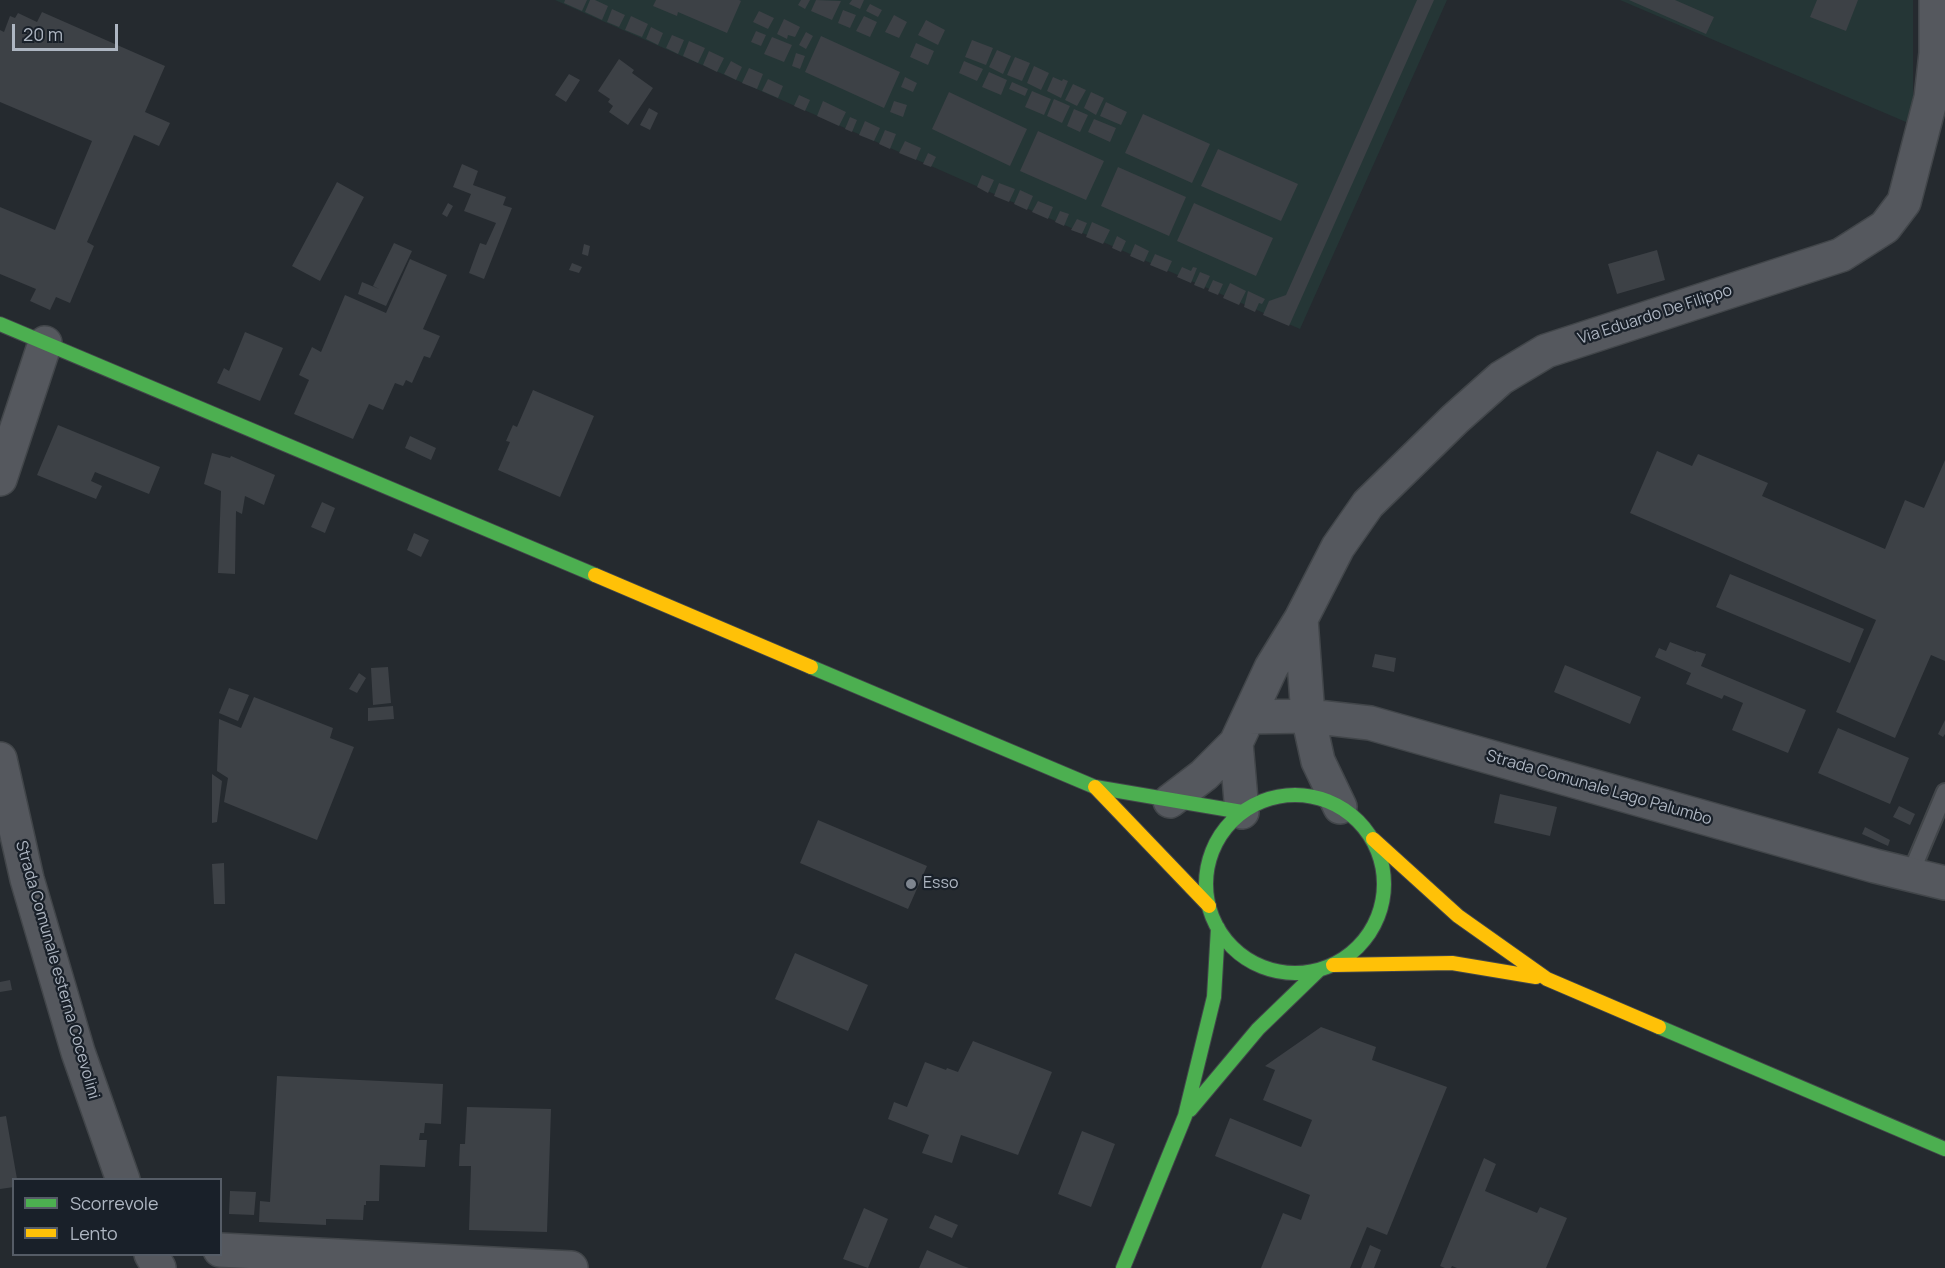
<!DOCTYPE html>
<style>
body{margin:0}
#map{position:relative;width:1945px;height:1268px;overflow:hidden;background:#252a2f;font-family:Manrope,sans-serif}
canvas{display:block}
.legend{position:absolute;left:12px;top:1178px;width:210px;height:78px;box-sizing:border-box;background:#192029;border:2px solid #555c66;margin:0;padding:8px 10px;list-style:none;font-size:18px;color:#aeb6c2}
.legend li{display:flex;align-items:center;gap:12px;height:30px}
.legend b{width:30px;border:2px solid #555c66}
.scale{position:absolute;left:12px;top:24px;width:106px;height:27px;box-sizing:border-box;border:3px solid #aeb6c2;border-top:0;padding-left:8px;font-size:18px;line-height:21px;white-space:nowrap;color:#aeb6c2;-webkit-text-stroke:4px #192029;paint-order:stroke}
</style>
<div id="map">
<canvas width="1945" height="1268"></canvas>
<ul class="legend">
<li><b style="height:8px;background:#4caf50"></b>Scorrevole</li>
<li><b style="height:8px;background:#ffc107"></b>Lento</li>
</ul>
<div class="scale">20 m</div>
</div>
<script>
const ctx = document.querySelector('canvas').getContext('2d');
ctx.lineJoin = 'round';
function fill(path, color) { ctx.fillStyle = color; ctx.fill(path, 'evenodd'); }
const shape = rows => new Path2D(rows.map(r => 'M' + r).join(''));
function trace(path, color, width, dash) { ctx.strokeStyle = color; ctx.lineWidth = width; ctx.lineCap = dash ? 'butt' : 'round'; ctx.setLineDash(dash || []); ctx.stroke(path); }
function label(font, color, halo, rows, align = 'center') {
  ctx.font = font + ' Manrope,sans-serif'; ctx.lineWidth = 4.5; ctx.setLineDash([]); ctx.textBaseline = 'middle'; ctx.strokeStyle = halo; ctx.fillStyle = color; for (const [text, x, y, turn = 0] of rows) {
    ctx.save(); ctx.translate(x, y); ctx.rotate((+turn || 0) * Math.PI / 180); ctx.textAlign = isNaN(turn) ? turn : align; if (halo) ctx.strokeText(text, 0, 0); ctx.fillText(text, 0, 0); ctx.restore();
  }
}
fill(shape([
 [555,0,1447,0,1300,329],
 [1620,0,1913,0,1913,125]
]), '#253636');
fill(shape([
 [565,0,587,0,582,11,564,3],
 [590,0,595,0,608,6,602,20,585,12],
 [656,0,739,0,741,1,727,33,678,12,677,16,653,6],
 [801,0,810,0,805,9,798,5],
 [816,0,841,1,832,20,811,11],
 [852,0,864,0,860,9,849,4],
 [1417,0,1434,0,1289,326,1263,315,1269,301,1286,295],
 [1629,0,1675,0,1714,17,1706,34],
 [1817,0,1858,0,1846,31,1810,17],
 [870,4,882,10,878,17,866,11],
 [612,9,625,15,619,27,607,22],
 [843,10,856,15,850,28,838,23],
 [759,11,774,18,768,29,753,22],
 [42,12,165,66,145,112,170,123,159,146,134,135,87,242,94,246,70,303,56,297,50,310,30,301,36,289,0,274,0,207,55,230,92,141,0,102,0,30,4,32,10,16,15,18,18,13,37,22],
 [894,15,907,22,899,38,885,32],
 [631,16,648,24,642,37,625,30],
 [864,16,877,22,870,37,856,31],
 [784,19,800,27,795,37,788,35,787,39,777,34],
 [926,20,945,30,938,45,918,35],
 [651,27,663,33,658,45,646,39],
 [756,31,766,35,761,46,751,42],
 [806,32,813,36,806,49,799,45],
 [672,35,684,40,678,54,666,48],
 [821,36,900,72,884,108,805,72],
 [772,37,792,45,784,62,764,54],
 [972,40,993,48,986,65,965,57],
 [689,41,705,48,698,63,683,56],
 [916,43,934,51,928,65,910,57],
 [997,50,1011,56,1003,74,989,67],
 [709,51,724,58,717,72,703,65],
 [796,53,805,56,800,69,792,66],
 [1015,57,1030,63,1022,81,1007,75],
 [619,59,634,70,632,73,653,88,628,125,609,112,613,106,608,102,610,99,598,91],
 [731,61,742,67,736,80,724,74],
 [964,61,983,69,977,81,959,73],
 [1034,66,1049,73,1041,90,1027,83],
 [749,68,763,74,757,89,742,83],
 [989,72,1007,80,1001,95,982,87],
 [569,74,580,80,566,102,555,95],
 [905,77,917,83,913,92,901,87],
 [1053,77,1062,81,1063,79,1068,81,1061,98,1047,91],
 [768,79,783,86,778,98,762,91],
 [1012,82,1028,89,1025,96,1009,89],
 [1073,84,1086,90,1077,106,1065,100],
 [1032,91,1051,99,1044,115,1025,107],
 [949,92,1027,129,1010,166,932,129],
 [1091,92,1104,98,1096,115,1084,108],
 [799,95,810,100,805,111,794,106],
 [1054,99,1070,106,1062,123,1047,116],
 [823,101,846,112,839,126,817,116],
 [894,101,907,105,903,117,890,112],
 [1106,102,1127,112,1121,125,1100,116],
 [649,108,658,113,650,130,640,125],
 [1074,109,1088,115,1080,132,1067,126],
 [1143,114,1210,144,1192,183,1125,153],
 [850,117,857,120,852,132,845,129],
 [1094,119,1116,128,1110,142,1088,132],
 [865,121,880,128,874,141,859,135],
 [885,130,896,134,890,149,879,144],
 [1038,131,1104,161,1086,200,1020,171],
 [905,141,921,148,916,160,899,153],
 [1218,149,1298,184,1281,221,1201,186],
 [928,153,936,157,931,167,923,164],
 [462,164,478,171,473,185,506,197,503,205,512,208,484,279,469,273,480,243,486,245,496,223,464,211,471,194,453,187],
 [1118,167,1186,197,1169,236,1101,206],
 [982,175,994,180,988,193,977,187],
 [337,182,364,197,320,281,292,266],
 [999,183,1015,189,1009,202,994,196],
 [1020,190,1033,196,1027,210,1014,204],
 [1038,201,1053,207,1048,219,1032,212],
 [448,203,453,206,447,217,442,214],
 [1194,203,1273,238,1256,276,1177,241],
 [1060,211,1069,214,1064,226,1055,222],
 [1077,219,1087,223,1082,234,1071,230],
 [1092,222,1110,230,1103,244,1086,237],
 [1117,236,1126,241,1121,252,1112,248],
 [394,243,412,251,386,306,358,294,362,282,379,289,373,286],
 [584,244,590,246,588,256,582,254],
 [1135,244,1149,251,1144,262,1130,256],
 [1657,250,1665,280,1617,294,1608,264],
 [1155,254,1172,261,1167,272,1150,265],
 [410,259,447,275,423,329,440,336,430,358,424,356,412,383,406,380,403,386,395,383,383,410,369,404,353,439,294,414,309,380,299,375,312,347,321,352,345,295,386,313],
 [572,263,582,267,579,273,569,270],
 [1182,267,1191,271,1193,267,1197,268,1191,283,1177,277],
 [1200,272,1210,276,1204,289,1194,285],
 [1213,280,1223,284,1218,295,1208,291],
 [1230,283,1246,291,1239,305,1223,298],
 [1248,291,1265,299,1262,304,1259,303,1255,312,1244,307],
 [245,332,283,348,260,401,217,383,224,368,229,371],
 [533,390,594,416,560,497,498,470,510,442,506,441,513,425,517,427],
 [58,425,160,467,149,494,95,472,91,481,102,486,96,499,37,475],
 [410,436,436,448,431,460,405,448],
 [1657,451,1692,466,1698,454,1768,483,1762,496,1885,549,1905,500,1924,508,1945,460,1945,661,1931,655,1895,738,1836,712,1876,620,1630,513],
 [212,453,230,458,231,456,275,475,264,505,245,496,242,514,236,511,235,574,218,573,221,491,204,484],
 [322,502,335,508,325,533,311,527],
 [414,533,429,540,421,557,407,550],
 [1730,574,1864,629,1850,663,1716,607],
 [1670,642,1696,652,1696,651,1706,654,1701,666,1806,710,1788,753,1732,730,1743,703,1724,695,1722,699,1686,684,1691,673,1655,657,1659,648,1666,651],
 [1375,654,1396,658,1394,672,1372,667],
 [1565,665,1641,697,1630,724,1554,692],
 [388,667,391,703,373,705,371,668],
 [359,673,366,678,357,693,349,689],
 [229,688,249,695,238,721,219,713],
 [254,697,333,728,330,738,354,747,317,840,224,802,228,778,217,771,219,719,241,728],
 [393,706,394,719,368,721,368,708],
 [1945,720,1945,734,1943,737,1938,734],
 [1838,728,1909,758,1890,804,1818,773],
 [212,774,222,781,217,822,212,823],
 [1500,794,1557,807,1550,836,1494,823],
 [1899,806,1915,814,1910,825,1893,817],
 [818,820,927,866,908,909,800,863],
 [1865,827,1890,840,1888,846,1862,834],
 [224,863,225,904,214,904,212,864],
 [795,953,868,985,848,1031,775,999],
 [10,980,12,990,0,992,0,982],
 [1321,1027,1376,1047,1372,1060,1447,1087,1387,1235,1367,1227,1350,1268,1261,1268,1283,1213,1301,1220,1310,1195,1215,1156,1230,1118,1301,1147,1312,1120,1263,1100,1275,1070,1265,1066],
 [973,1041,1052,1072,1018,1155,961,1135,952,1163,922,1153,929,1135,888,1119,894,1102,907,1107,925,1062,946,1070,947,1068,958,1072],
 [277,1076,443,1084,441,1124,425,1123,424,1133,420,1133,419,1140,427,1140,425,1167,380,1165,379,1201,366,1201,366,1205,364,1205,363,1220,326,1219,326,1225,259,1222,260,1201,270,1202],
 [467,1107,551,1109,547,1232,469,1230,471,1166,459,1166,460,1144,465,1144],
 [6,1116,17,1179,14,1179,14,1187,0,1189,0,1117],
 [1082,1131,1115,1144,1091,1207,1058,1194],
 [1484,1158,1496,1164,1485,1191,1537,1213,1540,1207,1567,1218,1546,1268,1457,1268,1452,1266,1451,1268,1445,1268,1440,1266],
 [230,1191,256,1192,254,1215,229,1214],
 [864,1208,888,1219,868,1268,843,1259],
 [935,1215,958,1225,952,1238,929,1228],
 [1370,1245,1381,1250,1374,1268,1361,1268],
 [927,1250,963,1266,969,1268,919,1268]
]), '#3d4146');
const lane = shape([
 [1910,875,1945,792]
]);
const street = shape([
 [0,479,45,343],
 [1301,619,1308,716,1318,761,1340,807],
 [1249,717,1308,716,1370,723,1875,866,1945,883],
 [0,759,27,879,78,1052,123,1180],
 [1170,801,1204,775,1236,743],
 [1242,812,1236,743,1271,668,1301,619,1338,547,1368,504,1455,419,1501,378,1546,351,1841,255,1885,227,1904,202,1931,98,1936,53,1936,0],
 [220,1250,571,1268],
 [151,1254,159,1268]
]);
const fast = shape([
 [0,324,595,575],
 [811,667,1095,787,1242,812],
 '1206 884a89 89 0 1 1 178 0a89 89 0 1 1-178 0Z',
 [1659,1027,1945,1149],
 [1190,1110,1258,1029,1319,970],
 [1123,1268,1185,1116,1214,997,1218,928]
]);
const slow = shape([
 [595,575,811,667],
 [1095,787,1209,906],
 [1373,839,1458,916,1547,979,1659,1027],
 [1333,965,1452,963,1536,977]
]);
trace(lane, '#42464a', 20);
trace(street, '#42464a', 36);
trace(fast, '#42464a', 16);
trace(slow, '#42464a', 16);
trace(lane, '#55585e', 16);
trace(street, '#55585e', 33);
trace(fast, '#4caf50', 14);
trace(slow, '#ffc107', 14);
for (const [x, y, r, color] of [
 [911,884,6,"#7e858f"]
]) { const dot = new Path2D(); dot.arc(x, y, r, 0, 2 * Math.PI); ctx.fillStyle = color; ctx.fill(dot); trace(dot, '#192029', 2); }
label('16px', '#aeb6c2', '#192029', [
 ["Via Eduardo De Filippo",1655,315,-18],
 ["Strada Comunale Lago Palumbo",1599,788,16],
 ["Strada Comunale esterna Cocevolini",57,970,74]
]);
label('16px', '#aeb6c2', '#192029', [
 ["Esso",923,884]
], 'left');
</script>
